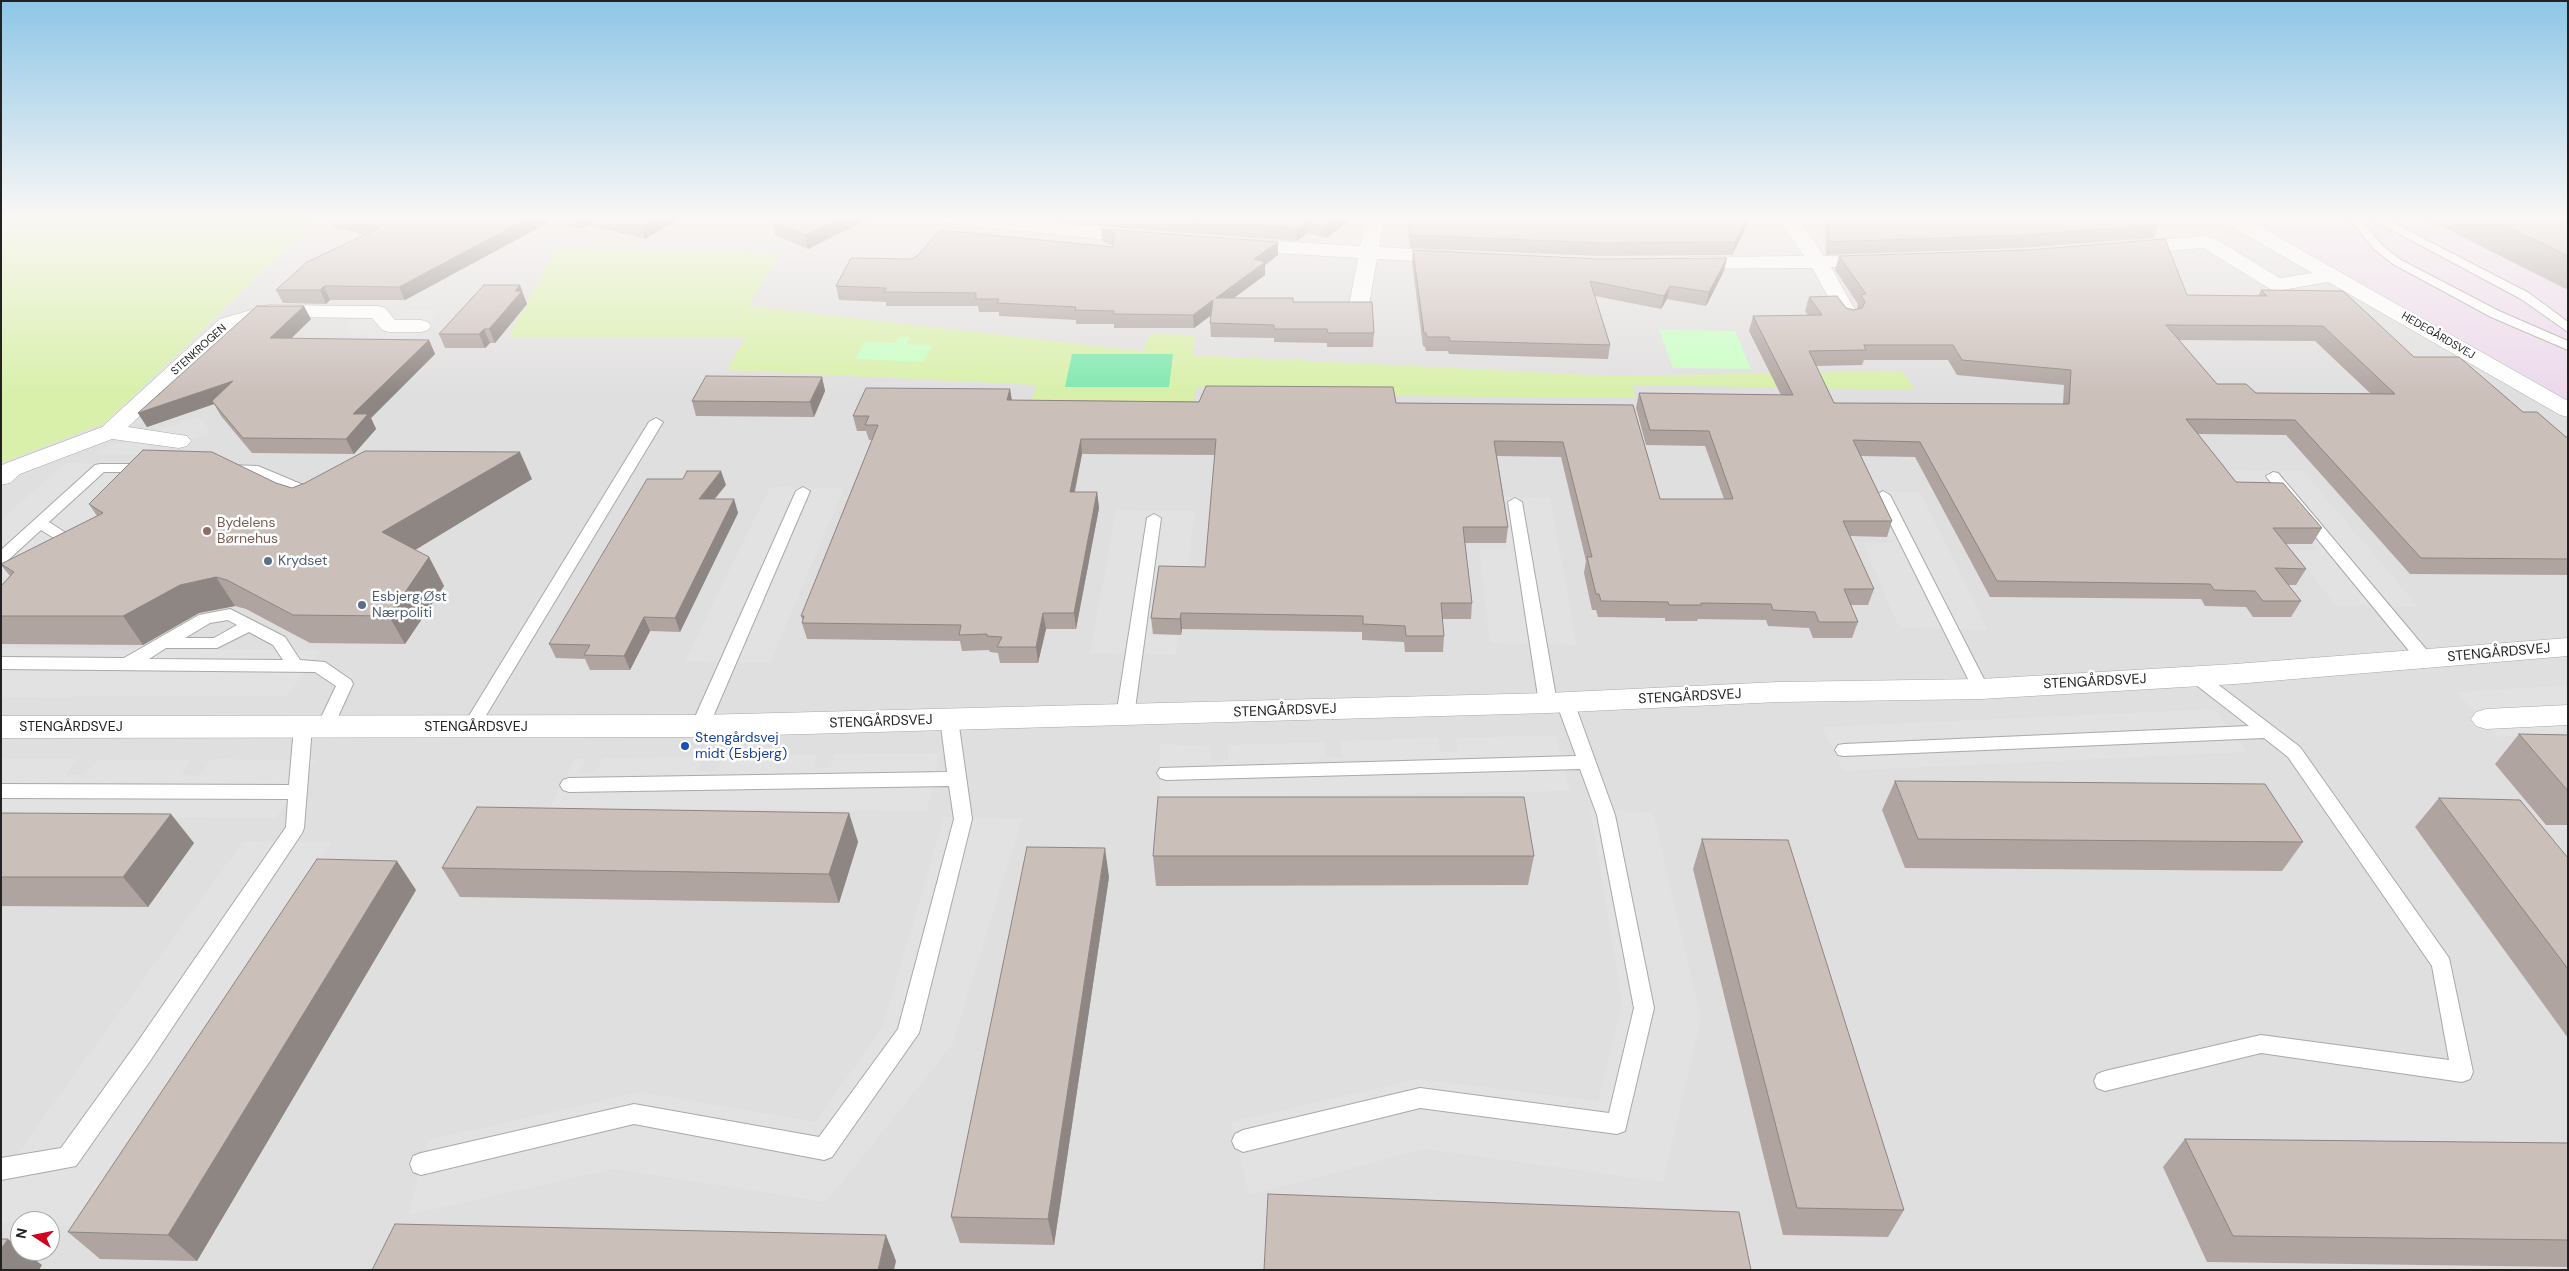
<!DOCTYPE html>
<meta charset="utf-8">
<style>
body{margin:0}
#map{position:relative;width:2569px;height:1271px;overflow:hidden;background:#f3ede8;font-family:"DM Sans",sans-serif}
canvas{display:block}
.frame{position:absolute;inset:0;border:2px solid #222;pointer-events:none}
.north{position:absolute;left:10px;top:1211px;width:50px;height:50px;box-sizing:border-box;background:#fff;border:1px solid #a7a7a7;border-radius:50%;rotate:281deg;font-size:14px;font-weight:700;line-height:20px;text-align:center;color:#222}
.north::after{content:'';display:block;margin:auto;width:18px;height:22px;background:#d40022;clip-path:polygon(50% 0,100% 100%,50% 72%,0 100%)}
</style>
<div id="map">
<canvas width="2569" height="1271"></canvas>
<div class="frame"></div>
<div class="north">N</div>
</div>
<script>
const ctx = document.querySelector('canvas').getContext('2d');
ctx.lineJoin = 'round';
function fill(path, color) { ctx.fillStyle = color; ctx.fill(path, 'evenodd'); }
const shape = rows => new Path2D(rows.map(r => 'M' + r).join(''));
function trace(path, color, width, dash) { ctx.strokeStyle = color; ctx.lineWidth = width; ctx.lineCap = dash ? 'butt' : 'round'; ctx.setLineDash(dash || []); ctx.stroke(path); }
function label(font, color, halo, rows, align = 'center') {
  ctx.font = font + ' "DM Sans",sans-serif'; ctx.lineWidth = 5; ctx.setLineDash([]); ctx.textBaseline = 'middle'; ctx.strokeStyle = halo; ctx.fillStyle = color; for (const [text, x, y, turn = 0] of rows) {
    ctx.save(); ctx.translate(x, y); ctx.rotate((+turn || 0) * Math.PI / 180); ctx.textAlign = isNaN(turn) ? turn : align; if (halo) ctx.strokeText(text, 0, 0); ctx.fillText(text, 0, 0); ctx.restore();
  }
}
fill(shape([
 [320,217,2240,217,2568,401,2568,1270,1,1270,1,463,105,423],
 [20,1221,50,1221,50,1251,20,1251]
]), '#e0dfdf');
fill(shape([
 [2240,217,2568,217,2568,401]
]), '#ecd9ec');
fill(shape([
 [1,217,320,217,105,423,1,463],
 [556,248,781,253,748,306,1142,351,1150,334,1195,335,1193,355,1612,376,1902,371,1915,390,1632,385,1636,398,1394,396,1393,391,1196,387,1193,405,1031,403,1036,385,727,370,745,338,508,338]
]), '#d8f0aa');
fill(shape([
 [1659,330,1735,331,1751,369,1673,368],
 [899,337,910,337,907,344,932,345,923,362,855,359,865,342,895,343]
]), '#c8ffc3');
fill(shape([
 [1072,354,1173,354,1169,387,1065,387]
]), '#80e8af');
fill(shape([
 [405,310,440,310,410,342,363,341,370,333,353,338,342,324,362,317,398,318],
 [200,416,211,433,173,447,153,445,141,455,91,453],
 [65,463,162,464,1,617,1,520],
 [2227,470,2303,471,2419,607,2336,606,2292,550,2317,550,2273,496,2248,496],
 [770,487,844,488,770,663,685,661],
 [1868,491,1920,492,1988,630,1899,628,1863,543,1891,543],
 [1500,497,1550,498,1577,645,1490,643,1479,549,1507,549],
 [1116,510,1195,511,1186,581,1157,580,1150,635,1178,636,1176,655,1090,653],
 [1,648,322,650,287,696,1,697],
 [2568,685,2568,732,2497,737,2456,692],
 [2214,709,2247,752,1843,771,1822,727],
 [1556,735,1570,791,1160,798,1160,744,1210,746,1211,761,1228,760,1228,745,1325,742,1326,757,1342,757,1340,741,1438,738,1440,752,1458,752,1455,738],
 [940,753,927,811,550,808,575,759,586,759,579,773,595,773,603,758,704,757,698,771,717,771,723,756,818,755,813,768,830,768,835,754],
 [1,759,78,759,66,775,84,775,97,760,192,760,181,775,199,776,211,759,316,760,276,818,1,817],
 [1590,810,1653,812,1701,1019,1663,1182,1425,1149,1249,1195,1231,1122,1417,1079,1598,1101,1622,1004],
 [944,817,1022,819,952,1046,826,1202,614,1169,408,1215,428,1140,641,1092,816,1122,883,1025],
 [243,841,332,842,80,1226,50,1225,50,1221,1,1223,1,1176]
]), '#e2e2e2');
const lane = shape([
 [2348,217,2359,217,2382,245,2401,260,2499,311,2568,341,2568,350,2491,317,2393,264,2374,249,2348,217],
 [2368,217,2382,217,2529,293,2568,322,2568,332,2521,299,2368,217],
 [656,418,663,422,476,732,470,734,464,732,461,728,464,724,649,422,656,418],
 [100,464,148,464,155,468,148,472,104,472,49,522,83,544,86,547,83,550,73,550,41,530,6,562,1,564,1,550,95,465,100,464],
 [227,465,258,466,320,492,322,495,315,499,251,473,222,472,220,469,227,465],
 [2273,472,2278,473,2431,655,2433,659,2431,663,2419,663,2268,479,2266,476,2273,472],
 [803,487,810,491,709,726,706,730,700,732,694,730,691,726,796,491,803,487],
 [1883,491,1890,495,1989,689,1987,693,1981,695,1975,693,1876,495,1883,491],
 [1515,498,1522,502,1557,703,1554,707,1548,709,1542,707,1539,703,1508,502,1515,498],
 [1154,514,1161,518,1134,716,1131,720,1125,722,1119,720,1116,716,1147,518,1154,514],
 [230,609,285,637,300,660,325,662,351,680,353,684,331,732,325,734,319,732,316,728,336,686,315,672,1,669,1,657,124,658,199,615,230,609],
 [228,620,237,625,214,638,185,638,210,623,228,620],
 [249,632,273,645,283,660,149,659,166,648,217,648,249,632],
 [2197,671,2203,673,2300,747,2449,958,2473,1072,2470,1079,2462,1082,2261,1053,2105,1091,2097,1088,2094,1081,2097,1074,2105,1071,2261,1035,2449,1060,2432,966,2288,757,2264,738,1844,756,1838,755,1835,750,1838,745,1844,744,2249,726,2191,681,2189,677,2191,673,2197,671],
 [1565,696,1571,698,1574,702,1615,815,1654,1008,1625,1131,1617,1134,1420,1108,1243,1152,1235,1148,1232,1141,1235,1134,1243,1130,1420,1088,1609,1113,1634,1008,1597,815,1580,769,1166,780,1160,778,1157,773,1160,768,1576,756,1556,702,1559,698,1565,696],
 [949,713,955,715,958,719,972,819,919,1033,832,1157,824,1160,634,1124,421,1175,413,1172,410,1164,413,1156,421,1153,634,1104,819,1137,898,1029,954,819,949,786,569,792,563,790,560,785,563,780,569,778,947,772,940,719,943,715,949,713],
 [303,721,309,723,312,727,304,828,302,833,150,1061,76,1166,1,1180,1,1158,61,1148,134,1047,286,827,288,799,1,798,1,784,289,785,294,727,297,723,303,721]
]);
const street = shape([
 [937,217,1003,217,1138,231,1145,233,1148,237,1145,241,1138,243,946,223,939,221,937,217],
 [1366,217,1384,217,1379,247,1450,251,1457,253,1460,257,1457,261,1450,263,1377,259,1369,305,1366,309,1359,311,1352,309,1349,305,1358,258,1241,251,1234,249,1231,245,1234,241,1241,239,1360,246,1366,217],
 [1778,217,1797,217,1824,256,1882,257,1885,261,1882,265,1875,267,1831,267,1859,317,1856,321,1849,323,1842,321,1812,268,1688,269,1681,267,1678,263,1681,259,1688,257,1804,256,1778,217],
 [2220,217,2243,217,2568,401,2568,417,2560,415,2328,282,2277,291,2270,289,2203,248,2130,254,2123,252,2120,248,2123,244,2130,242,2207,236,2214,238,2280,278,2312,273,2222,221,2220,217],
 [268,305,378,306,385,308,395,320,421,320,428,322,431,326,428,330,421,332,389,332,382,330,372,318,269,317,234,327,128,427,187,436,191,441,187,446,179,448,112,439,20,474,10,483,1,485,1,466,4,464,102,427,220,319,268,305],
 [2568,638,2568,656,2235,684,1981,699,1778,702,1548,713,700,737,1,738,1,716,700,715,1548,693,1778,682,1981,679,2235,664,2568,638],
 [2568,705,2568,725,2486,729,2476,726,2471,719,2476,712,2486,709,2568,705]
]);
trace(lane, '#a9a9a9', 2);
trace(street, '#a9a9a9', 1);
fill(lane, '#fff');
fill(street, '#fff');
fill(shape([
 [328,217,682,217,645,239,588,225,581,229,551,221,405,300,330,300,326,304,283,303,276,290,364,235,333,227],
 [872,217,808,249,775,235,771,222],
 [1026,217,1353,217,1353,218,1326,238,1308,233,1297,241,1134,229],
 [1407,217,1561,217,1748,224,1732,255,1597,256,1410,248],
 [1825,217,1829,217,2159,225,2153,238,2022,248,1826,255],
 [2423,217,2568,217,2568,290],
 [1101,229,1278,242,1278,255,1265,265,1265,275,1234,298,1293,302,1374,333,1373,347,1327,347,1327,343,1274,342,1274,338,1211,337,1210,323,1211,315,1194,328,1114,328,1114,324,1076,324,1076,320,999,316,999,312,979,312,978,306,886,306,886,302,839,300,836,286,912,259,1112,247,1112,245,1102,241],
 [1413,250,1724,271,1706,306,1667,299,1661,309,1595,296,1610,345,1608,359,1449,354,1448,351,1426,351,1425,347,1423,346,1412,263],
 [1839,256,2187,295,2258,296,2261,290,2414,357,2523,412,2566,437,2568,437,2568,575,2410,574,2286,435,2198,434,2236,482,2322,528,2312,544,2286,544,2306,569,2296,585,2288,585,2301,601,2291,617,2253,617,2246,607,2205,606,2201,599,1990,597,1915,457,1861,456,1892,521,1887,537,1850,536,1874,589,1868,605,1851,605,1858,622,1852,638,1813,638,1809,628,1768,626,1766,620,1698,619,1697,621,1665,621,1665,618,1598,617,1596,610,1592,610,1584,573,1586,561,1561,457,1497,456,1508,527,1506,543,1465,543,1472,603,1471,619,1442,619,1444,636,1443,652,1405,652,1404,642,1362,640,1362,632,1182,629,1181,635,1153,634,1151,618,1205,567,1215,455,1082,454,1075,492,1097,492,1099,508,1076,629,1046,629,1038,663,1000,663,998,653,990,652,989,650,962,651,960,641,807,639,802,623,803,621,801,616,872,440,869,440,866,431,857,431,853,416,1010,389,1012,400,1396,403,1633,405,1660,499,1724,499,1705,446,1646,445,1636,408,1639,393,1781,395,1749,331,1753,316,1808,315,1805,311,1809,297,1846,308,1854,310,1857,309,1858,304,1835,270],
 [2179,340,2315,341,2370,393,2256,393,2217,384],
 [1864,360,1948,360,1957,375,2064,385,2063,404,1834,403,1816,366,1862,365],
 [526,298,525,299,527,304,495,343,490,343,485,348,445,348,439,334],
 [311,319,291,339,429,340,435,354,371,418,376,429,354,454,252,453,221,416,214,404,147,427,138,413],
 [822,377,825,391,814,417,696,416,692,401],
 [532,479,415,550,429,557,444,586,405,644,310,643,246,609,235,606,199,613,143,645,1,644,1,586,10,576,1,565,97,516,89,504,292,488],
 [726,485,715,499,734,499,738,513,680,632,650,631,630,670,590,670,585,659,556,658,549,644],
 [2519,734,2568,735,2568,825,2546,825,2495,764],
 [1895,781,2303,842,2282,871,1905,868,1882,810],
 [2439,798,2568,858,2568,1038,2415,827],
 [1,813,194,843,148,907,1,906],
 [849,813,858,842,839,903,460,897,442,868],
 [1702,839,1904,1210,1888,1237,1783,1235,1693,869],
 [1153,856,1534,856,1528,885,1156,886],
 [1109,877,1054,1245,960,1243,951,1217],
 [416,890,197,1261,100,1259,68,1232],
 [2185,1139,2568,1143,2568,1267,2207,1262,2163,1167]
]), '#afa4a0');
fill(shape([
 [530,217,550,217,551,221,405,300,399,287],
 [577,217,586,217,588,225,581,229],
 [656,217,682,217,645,239,640,226],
 [842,217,872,217,808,249,805,235],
 [1337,217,1353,217,1353,218,1326,238,1327,225],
 [1748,217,1750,217,1748,224,1732,255,1735,242],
 [1308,220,1308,233,1297,241,1297,228],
 [1278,242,1278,255,1265,265,1265,275,1216,311,1216,298,1254,259],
 [1727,258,1724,271,1706,306,1709,292],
 [520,285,527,304,495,343,489,329,515,291],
 [324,286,330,300,326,304,320,290],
 [1670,286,1667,299,1661,309,1664,296],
 [1213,300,1213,314,1194,328,1193,315],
 [304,306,311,319,277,352,270,338],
 [484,329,490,343,485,348,479,334],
 [429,340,435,354,371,418,376,429,354,454,346,439,353,414],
 [822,377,825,391,814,417,810,402],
 [233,381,212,401,214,404,147,427,138,413],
 [1010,389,1012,404,1007,400],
 [1081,439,1082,454,1071,508,1070,492],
 [520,452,532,479,397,561,382,532],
 [721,471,726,485,703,512,699,499],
 [1097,492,1099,508,1076,629,1074,613],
 [734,499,738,513,680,632,675,618],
 [429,557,444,586,405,644,389,616],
 [216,577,235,606,199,613,143,645,123,616,180,585],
 [1043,613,1046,629,1038,663,1036,647],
 [1181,613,1182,629,1181,635,1180,619],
 [644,617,650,631,630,670,624,656],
 [849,813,858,842,839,903,829,874],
 [171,814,194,843,148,907,123,877],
 [1105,848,1109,877,1054,1245,1048,1219],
 [397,861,416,890,197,1261,168,1235],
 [886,1235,896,1261,894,1270,878,1270],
 [8,1239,20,1248,20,1251,24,1251,42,1265,39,1270,1,1270,1,1249]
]), '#8e8682');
const building = shape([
 [339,217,530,217,399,287,324,286,320,290,276,290,307,262,379,228,339,217],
 [605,217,656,217,640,226,605,217],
 [782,217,842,217,805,235,771,222,782,217],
 [1149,217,1337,217,1327,225,1308,220,1297,228,1149,217],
 [1409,217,1707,218,1748,217,1735,242,1599,243,1411,235,1409,217],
 [1829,217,2156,217,2159,225,2027,235,1829,242,1829,217],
 [2488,217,2568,217,2568,256,2488,217],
 [1101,229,1278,242,1254,259,1265,262,1216,298,1293,298,1293,302,1372,302,1374,333,1328,333,1327,329,1274,329,1274,325,1210,323,1213,300,1193,315,1113,314,1114,311,1075,310,1076,307,997,303,999,299,976,299,976,293,884,292,886,288,836,286,851,258,912,259,918,255,940,230,1112,247,1115,233,1101,229],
 [2165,239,2187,295,2267,296,2261,290,2343,291,2414,357,2459,357,2523,412,2537,412,2566,437,2568,437,2568,559,2421,558,2295,420,2186,419,2236,482,2283,483,2322,528,2273,528,2306,569,2275,568,2301,601,2263,601,2255,591,2214,590,2210,584,1997,581,1920,442,1853,440,1892,521,1843,521,1874,589,1844,589,1858,622,1819,622,1815,612,1773,610,1771,604,1701,603,1701,605,1669,605,1668,602,1601,601,1599,594,1596,594,1587,557,1592,557,1563,442,1498,441,1494,441,1508,527,1463,527,1472,603,1441,603,1444,636,1406,636,1405,626,1363,624,1363,616,1181,613,1180,619,1151,618,1159,566,1205,567,1216,439,1081,439,1070,492,1097,492,1074,613,1043,613,1036,647,997,647,1002,637,987,636,987,634,959,635,961,625,802,623,804,616,801,616,878,425,865,425,869,416,853,416,866,388,1010,389,1007,400,1199,402,1206,386,1393,387,1396,403,1633,405,1660,499,1733,499,1709,431,1650,430,1639,393,1793,395,1753,316,1822,315,1809,297,1837,296,1846,308,1854,310,1862,308,1865,302,1861,295,1866,294,1839,256,2027,250,2165,239],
 [2166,325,2323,326,2395,394,2256,393,2246,384,2217,384,2166,325],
 [1864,345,1953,345,1962,360,2071,370,2069,404,1834,403,1809,351,1866,350,1864,345],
 [1413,250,1599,259,1727,258,1709,292,1670,286,1664,296,1590,281,1610,345,1450,341,1449,337,1427,337,1426,333,1424,333,1413,250],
 [484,285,520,285,515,291,522,291,489,329,484,329,479,334,439,334,484,285],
 [257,306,304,306,270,338,429,340,353,414,368,414,346,439,243,438,212,401,233,381,138,413,257,306],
 [706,376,822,377,810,402,692,401,706,376],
 [143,450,212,452,276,483,292,488,305,483,365,451,520,452,382,532,429,557,389,616,293,615,227,580,216,577,180,585,123,616,1,616,1,586,14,572,1,564,103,513,89,504,143,450],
 [687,471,721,471,699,499,734,499,675,618,644,617,624,656,584,655,590,645,549,644,647,479,683,479,687,471],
 [2519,734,2568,735,2568,791,2519,734],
 [1895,781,2265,784,2303,842,1918,839,1895,781],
 [1158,797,1524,797,1534,856,1153,856,1158,797],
 [2439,798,2520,800,2568,858,2568,969,2439,798],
 [477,807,849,813,829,874,442,868,477,807],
 [1,813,171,814,123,877,1,877,1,813],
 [1702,839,1788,840,1904,1210,1797,1208,1702,839],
 [1027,847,1105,848,1048,1219,951,1217,1027,847],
 [317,859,397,861,168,1235,68,1232,317,859],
 [2185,1139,2568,1143,2568,1240,2233,1236,2185,1139],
 [1268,1194,1739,1212,1751,1270,1264,1270,1268,1194],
 [395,1224,886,1235,878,1270,372,1270,395,1224],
 [1,1239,8,1239,1,1249,1,1239]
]);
fill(building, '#cbbfba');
trace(building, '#8e8682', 1);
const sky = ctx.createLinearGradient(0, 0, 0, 395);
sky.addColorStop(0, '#8dc6e6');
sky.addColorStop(0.55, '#faf7f5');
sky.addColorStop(1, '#faf7f500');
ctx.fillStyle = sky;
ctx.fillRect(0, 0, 2569, 395);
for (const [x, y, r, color] of [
 [207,531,5,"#8d6e63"],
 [268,561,5,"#5c6f8a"],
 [362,605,5,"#5c6f8a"],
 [685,746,5,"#1a4fb4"]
]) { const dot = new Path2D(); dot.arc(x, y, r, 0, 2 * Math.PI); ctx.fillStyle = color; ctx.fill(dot); trace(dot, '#fff', 2); }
label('11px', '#222', '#fff', [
 ["HEDEGÅRDSVEJ",2438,336,30],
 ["STENKROGEN",199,350,-42]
]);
label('14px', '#785e54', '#fff', [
 ["Bydelens",217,523],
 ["Børnehus",217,539]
], 'left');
label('14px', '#4e5e75', '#fff', [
 ["Krydset",278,561],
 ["Esbjerg Øst",372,597],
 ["Nærpoliti",372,613]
], 'left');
label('14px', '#222', '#fff', [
 ["STENGÅRDSVEJ",2499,653,-5],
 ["STENGÅRDSVEJ",2095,682,-3],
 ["STENGÅRDSVEJ",1690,697,-3],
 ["STENGÅRDSVEJ",1285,711,-2],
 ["STENGÅRDSVEJ",881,722,-2],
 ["STENGÅRDSVEJ",71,727],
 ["STENGÅRDSVEJ",476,727]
]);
label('14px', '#164399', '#fff', [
 ["Stengårdsvej",695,738],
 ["midt (Esbjerg)",695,754]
], 'left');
</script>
